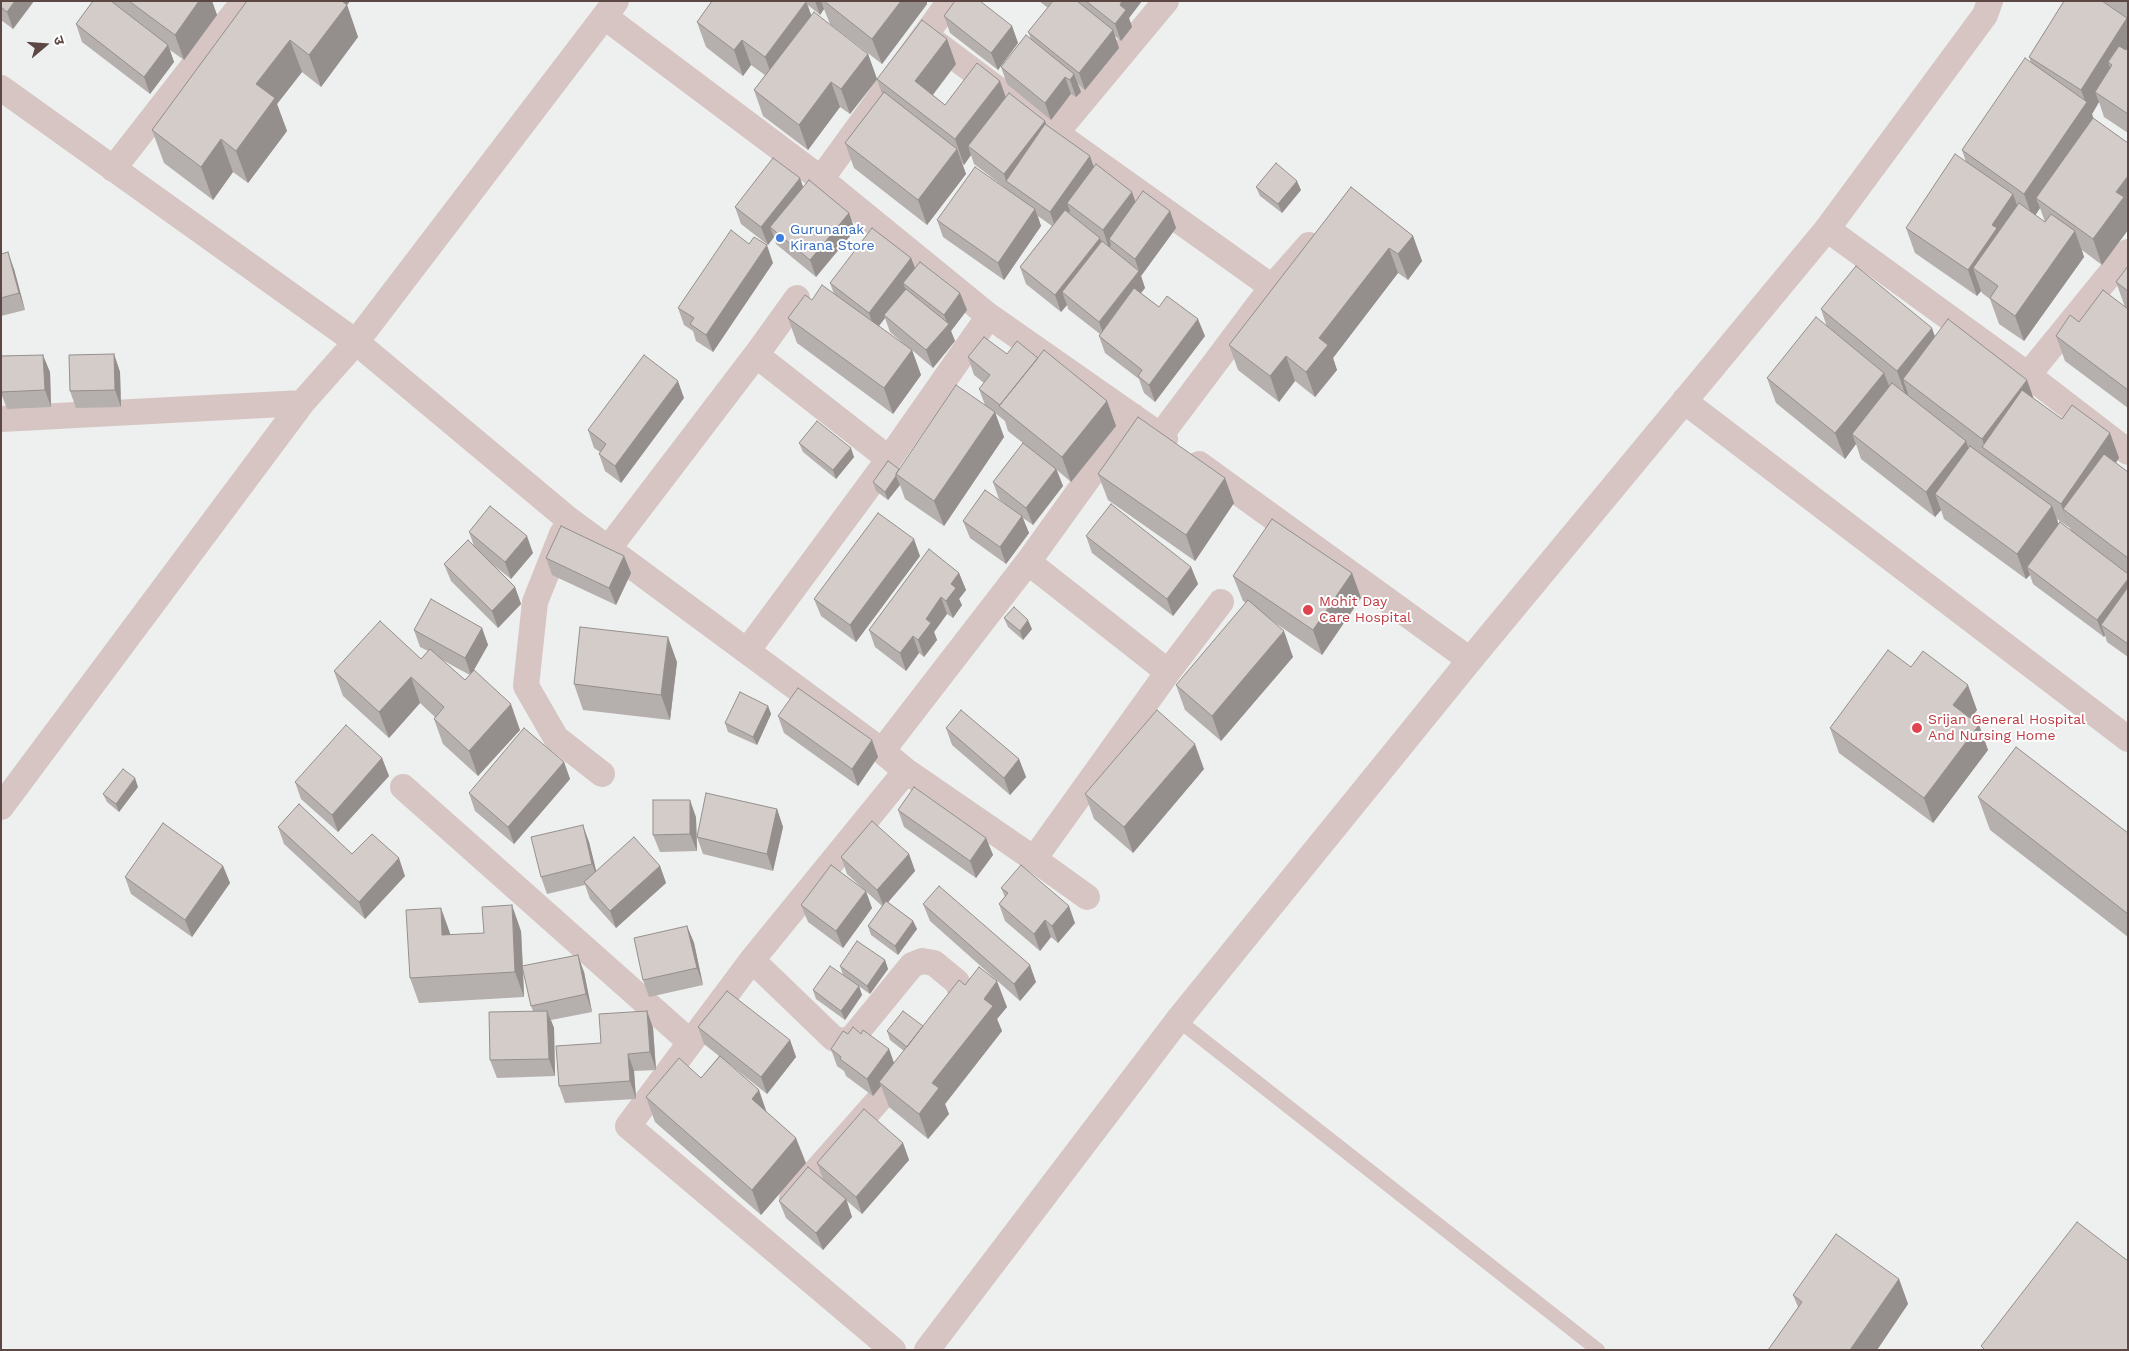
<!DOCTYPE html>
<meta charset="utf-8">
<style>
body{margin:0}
#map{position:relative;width:2129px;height:1351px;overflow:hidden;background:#edf0ef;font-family:"Work Sans","Noto Sans Devanagari",sans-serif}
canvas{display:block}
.frame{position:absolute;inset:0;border:2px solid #5c4744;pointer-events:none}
.north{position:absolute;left:20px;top:20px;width:50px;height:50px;-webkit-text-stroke:4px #fff;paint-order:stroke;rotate:72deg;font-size:14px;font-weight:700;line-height:20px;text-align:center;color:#5c4744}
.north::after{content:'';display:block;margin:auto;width:18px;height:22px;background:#5c4744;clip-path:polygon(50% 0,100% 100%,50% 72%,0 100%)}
</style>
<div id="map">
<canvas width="2129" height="1351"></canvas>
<div class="frame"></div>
<div class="north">उ</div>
</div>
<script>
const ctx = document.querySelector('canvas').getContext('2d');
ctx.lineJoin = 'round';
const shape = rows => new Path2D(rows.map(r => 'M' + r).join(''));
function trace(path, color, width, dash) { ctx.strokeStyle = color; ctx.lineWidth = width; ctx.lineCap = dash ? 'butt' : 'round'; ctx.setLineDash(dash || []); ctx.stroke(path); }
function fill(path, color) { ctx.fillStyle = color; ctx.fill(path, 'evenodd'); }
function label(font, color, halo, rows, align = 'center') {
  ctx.font = font + ' "Work Sans",sans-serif'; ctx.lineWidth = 4; ctx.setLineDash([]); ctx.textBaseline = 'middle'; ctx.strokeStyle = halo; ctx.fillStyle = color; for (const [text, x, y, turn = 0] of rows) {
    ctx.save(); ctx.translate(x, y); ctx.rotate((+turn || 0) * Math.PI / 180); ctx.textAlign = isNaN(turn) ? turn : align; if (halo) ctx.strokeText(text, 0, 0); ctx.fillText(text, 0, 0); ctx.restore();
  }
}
trace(shape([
 [1178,1020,1598,1350]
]), '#d6c5c3', 14);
trace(shape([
 [605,17,821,179,989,316,1165,439],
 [925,35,1056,133,1272,287],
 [1,88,356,342,568,519,882,751,906,771,1034,859,1168,672,1028,562],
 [1056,133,1166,1],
 [113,169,244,1],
 [821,179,950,1],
 [1827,229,2028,375,2128,452],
 [756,355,797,298],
 [2028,375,2128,252],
 [1684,401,2128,739],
 [1,419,302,403],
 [1160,436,1272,287,1309,245],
 [1199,464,1470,660],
 [562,534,535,602,526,686,556,738,602,774],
 [608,549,756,355,889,459],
 [747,651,889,459,989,316],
 [1168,672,1221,602],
 [882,751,1028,562,1133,416],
 [403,787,690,1042],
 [1,807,302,403,356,342,616,1],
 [1034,859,1087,897],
 [752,960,833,1038,842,1042,853,1037,912,965,922,961,934,963,957,982,962,994,959,1008,954,1014],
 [792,1198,907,1068],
 [893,1350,628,1126,752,960,906,771],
 [927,1350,1178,1020,1470,660,1827,229,1985,15,1990,1]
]), '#d6c5c3', 26);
fill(shape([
 [1,1,34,1,13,29,1,20],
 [93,1,212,1,217,15,184,60,170,50,174,62,150,94,82,42,76,24],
 [247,1,350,1,347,5,358,37,321,87,302,72,277,104,287,131,248,183,233,172,213,200,164,163,152,130],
 [712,1,927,1,927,4,882,64,830,24,824,9,820,15,808,5,811,15,868,54,877,79,956,64,933,95,945,105,1006,98,1045,121,1046,125,1135,202,1170,211,1176,228,1141,276,1145,288,1141,293,1159,307,1205,336,1155,402,1144,393,1139,379,1105,353,1099,336,1100,334,1068,309,1067,305,1061,312,1026,284,1020,267,1052,226,1038,216,1041,226,1004,280,943,237,937,220,1008,190,974,164,971,155,964,165,962,163,966,174,927,225,854,168,845,143,882,94,877,80,850,114,840,107,808,150,763,116,754,90,765,75,751,65,743,76,706,47,697,22],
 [1039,1,1142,1,1129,18,1132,27,1121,41,1115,36,1119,48,1085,90,1078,84,1081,92,1076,97,1071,94,1051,120,1007,84,1001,67,1031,39,1028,32,1048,8],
 [2064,1,2128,1,2128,133,2104,117,2099,102,2092,114,2093,119,2128,143,2128,230,2102,265,2082,250,2084,257,2024,341,1999,324,1990,299,1982,293,1981,291,1977,296,1915,253,1906,228,1966,162,1962,150,2031,62,2029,57],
 [2040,208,2045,222,2035,215],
 [944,16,1012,26,1018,43,998,70,950,33],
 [803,187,849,213,855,230,816,277,776,244,774,237,768,245,741,224,735,207],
 [1256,187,1301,190,1282,213,1260,196],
 [1351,187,1413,236,1422,261,1408,280,1398,273,1333,358,1337,370,1315,397,1295,381,1279,402,1238,370,1229,345],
 [1,254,14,269,25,310,1,316],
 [911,258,915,268,960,293,967,310,951,331,955,341,933,368,912,350,921,375,893,414,797,343,788,318,834,294,830,283],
 [885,318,890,332,910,349,879,326],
 [773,263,713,352,696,341,693,331,684,325,678,308],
 [2128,266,2128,408,2065,361,2056,336,2079,322,2125,307,2116,282],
 [1821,309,1935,337,2034,399,2062,419,2110,433,2119,458,2116,463,2128,472,2128,657,2107,642,2105,635,2104,637,2033,584,2030,575,2026,579,1944,519,1941,510,1935,517,1861,459,1856,444,1845,459,1776,403,1767,378,1827,327],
 [2057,519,2070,528,2071,531,2059,525],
 [114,354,120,372,121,407,76,408,70,391],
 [1007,354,1038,358,1107,401,1116,426,1071,482,1057,470,1063,486,1033,525,1023,518,1029,533,1006,564,970,538,963,521,1004,503,999,499,993,482,1023,443,1008,431,1005,421,995,413,1004,437,944,526,905,499,900,485,888,500,876,491,873,482,899,469,985,405,979,389,984,383,974,375,968,357],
 [1,356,50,372,51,407,7,409,1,393],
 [684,398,621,483,605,471,599,454,600,452,594,448,588,430],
 [799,443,854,457,836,479,803,452],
 [1098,474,1234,503,1195,561,1108,500],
 [469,532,533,553,511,579,487,560,515,587,521,604,498,628,451,581,444,564,474,546],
 [1086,536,1191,567,1198,584,1173,616,1092,553],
 [624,556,631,573,616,605,552,575,546,558],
 [920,556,856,642,821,616,814,599],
 [959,573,966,590,959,599,962,605,953,618,947,614,934,632,937,640,924,657,919,653,906,671,875,647,869,630],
 [1352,573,1361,598,1322,655,1271,620,1293,657,1221,741,1185,710,1176,685,1246,603,1243,601,1233,576],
 [1004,618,1032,629,1023,640,1008,627],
 [482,628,488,645,474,670,520,730,478,776,443,744,434,719,435,717,420,703,389,738,343,696,334,671,421,659,428,651,420,647,414,630],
 [441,659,455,667,470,675,465,680],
 [677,662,670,720,583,710,574,684],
 [1911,667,1977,710,1971,719,1979,725,1988,750,1933,823,1839,753,1830,728],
 [768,706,771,714,757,745,728,732,725,723],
 [778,716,872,740,878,757,858,786,784,733],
 [946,728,1019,759,1026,777,1010,795,952,745],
 [382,758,389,776,338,832,301,799,295,782],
 [564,762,570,779,514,844,475,811,469,793],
 [1204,769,1133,853,1094,819,1085,794],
 [138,787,119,812,107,802,103,794],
 [1978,797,2128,833,2128,937,1990,830],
 [777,809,783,827,773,871,703,854,697,837],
 [898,810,986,838,993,855,976,878,904,827],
 [696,817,697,851,660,852,653,835],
 [278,827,352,854,405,876,365,919,284,844],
 [589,842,596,871,660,866,666,883,616,928,590,899,585,885,547,894,541,877],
 [909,854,915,871,888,902,913,921,917,929,898,955,871,935,868,926,882,906,847,874,841,857],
 [223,866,230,883,192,937,131,894,125,877],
 [1001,888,1075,923,1058,943,1051,937,1040,951,1005,921,999,904,1005,897],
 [923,904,1036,982,1020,1001,930,921],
 [801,905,872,908,843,948,808,922],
 [687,926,694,943,703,985,649,997,643,980],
 [521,931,523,966,584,972,592,1012,551,1020,554,1028,555,1076,497,1078,490,1060,533,1011,531,1006,523,968,524,997,419,1003,410,978,450,933,450,935],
 [885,960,888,969,870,994,843,975,840,966],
 [965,985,1007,1007,997,1019,1002,1031,945,1104,949,1114,928,1139,889,1107,881,1086,873,1096,846,1076,844,1071,837,1066,831,1049,848,1034,861,1034,889,1049,894,1063,904,1051,890,1040,887,1031,923,1027],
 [859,986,862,995,845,1020,816,999,813,990],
 [647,1011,653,1028,656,1070,634,1071,636,1099,565,1103,559,1086,601,1043],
 [698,1027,790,1040,796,1057,767,1094,728,1063,767,1112,806,1163,761,1215,655,1122,646,1097,701,1078,719,1056,704,1044],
 [903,1143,909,1160,862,1214,847,1201,852,1217,823,1250,786,1218,779,1201,823,1179,817,1163],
 [1899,1279,1908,1304,1877,1350,1768,1350,1798,1307,1793,1295]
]), '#b5afad');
fill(shape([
 [15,1,34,1,13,29,7,12],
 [199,1,212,1,217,15,184,60,175,35],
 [329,1,350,1,347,5,358,37,321,87,309,55],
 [815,1,821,1,824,9,820,15],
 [901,1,927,1,927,4,882,64,872,39],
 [1122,1,1142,1,1129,18,1132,27,1121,41,1115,24,1120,5],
 [806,2,816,27,774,82,765,57],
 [2127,18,2128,56,2112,65,2108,62,2114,78,2095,92,2099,102,2092,114,2096,127,2036,198,2040,208,2033,219,2024,194,2086,103,2081,90],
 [1012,26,1018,43,998,70,991,53],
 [1113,30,1119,48,1085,90,1079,73],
 [947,39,956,64,924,106,915,81],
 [290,40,302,72,277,104,287,131,248,183,236,151,256,84],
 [742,40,751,65,743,76,734,50],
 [168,45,174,62,150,94,144,77],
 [868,54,877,79,850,114,841,89],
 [1074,74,1081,92,1076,97,1070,80],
 [1065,77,1071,94,1051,120,1045,103],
 [1000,81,1009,106,968,146,971,155,964,165,955,139],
 [831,82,840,107,808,150,799,125],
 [1045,121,1051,139,1006,181,1004,174],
 [221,139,233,172,213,200,201,167],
 [957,149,966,174,927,225,918,200],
 [1090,156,1096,173,1067,203,1070,211,1056,229,1050,212],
 [2128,176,2128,230,2102,265,2093,239,2116,192],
 [800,178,806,195,770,227,774,237,768,245,761,227],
 [1297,181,1301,190,1282,213,1278,204],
 [1132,192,1138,209,1109,239,1111,245,1109,248,1103,230],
 [2013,194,2022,219,1973,268,1981,291,1977,296,1968,270,1992,225],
 [1035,209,1041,226,1004,280,998,263],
 [1170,211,1176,228,1141,276,1145,288,1105,339,1099,322,1139,271,1135,259],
 [849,213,855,230,816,277,810,260],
 [2075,231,2084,257,2024,341,2015,316],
 [1413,236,1422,261,1408,280,1398,254],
 [1100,238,1106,255,1062,292,1067,305,1061,312,1055,295],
 [767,245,773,263,713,352,706,335],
 [1389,248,1398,273,1333,358,1337,370,1315,397,1306,372,1319,338],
 [8,252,14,269,25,310,19,293],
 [911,258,918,275,903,283,906,290,884,315,885,318,875,331,869,313],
 [960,293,967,310,951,331,955,341,933,368,926,350,948,325,944,315],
 [1198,319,1205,336,1155,402,1149,385],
 [1932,328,1941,354,1903,379,1908,394,1906,396,1897,371],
 [912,350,921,375,893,414,884,388],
 [114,354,120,372,121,407,115,390],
 [43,355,50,372,51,407,45,390],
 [1286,356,1295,381,1279,402,1270,376],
 [1884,373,1894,398,1852,434,1856,444,1845,459,1835,433],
 [2027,380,2036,405,1986,450,1982,439],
 [678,381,684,398,621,483,615,466],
 [1107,401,1116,426,1071,482,1062,457],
 [995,412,1004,437,944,526,934,501],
 [2110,433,2119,458,2077,519,2063,509,2070,529,2061,504],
 [1966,441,1975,467,1935,494,1941,510,1935,517,1926,492],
 [851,448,854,457,836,479,833,470],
 [1056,469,1063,486,1033,525,1026,508],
 [896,476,900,485,888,500,885,492],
 [1225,478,1234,503,1195,561,1186,535],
 [2052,506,2061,531,2027,567,2030,575,2026,579,2017,554],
 [1022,516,1029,533,1006,564,1000,547],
 [527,536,533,553,511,579,505,562],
 [914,539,920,556,856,642,850,625],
 [624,556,631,573,616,605,609,588],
 [1191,567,1198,584,1173,616,1167,599],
 [959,573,966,590,959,599,962,605,953,618,946,601,951,584],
 [1352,573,1361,598,1322,655,1313,630],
 [2128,579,2128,605,2101,625,2105,635,2104,637,2097,620],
 [515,587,521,604,498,628,492,611],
 [941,597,947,614,934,632,937,640,924,657,918,640,926,619],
 [1028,620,1032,629,1023,640,1020,631],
 [482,628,488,645,471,675,465,658],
 [1284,631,1293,657,1221,741,1212,716],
 [913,636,919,653,906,671,900,653],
 [668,637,677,662,670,720,661,695],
 [411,677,420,703,389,738,379,712],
 [1968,685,1977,710,1962,730,1953,705],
 [511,704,520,730,478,776,469,751],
 [768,706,771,714,757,745,753,737],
 [1979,725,1988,750,1933,823,1924,798],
 [872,740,878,757,858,786,852,769],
 [1195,744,1204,769,1133,853,1124,827],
 [382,758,389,776,338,832,332,815],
 [1019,759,1026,777,1010,795,1004,778],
 [564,762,570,779,514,844,508,827],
 [135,778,138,787,119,812,116,804],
 [690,800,696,817,697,851,690,834],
 [777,809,783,827,773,871,767,854],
 [583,825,589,842,599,882,592,864],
 [986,838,993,855,976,878,970,861],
 [909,854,915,871,884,907,877,890],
 [399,858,405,876,365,919,359,902],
 [223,866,230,883,192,937,185,920],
 [660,866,666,883,616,928,610,911],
 [866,891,872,908,843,948,836,931],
 [512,905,521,931,524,997,515,972],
 [1069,906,1075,923,1058,943,1052,926],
 [441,908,450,933,451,961,442,935],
 [1045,920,1051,937,1040,951,1034,934],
 [913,921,917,929,898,955,895,946],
 [687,926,694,943,703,985,697,968],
 [578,955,584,972,592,1012,586,994],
 [885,960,888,969,870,994,867,986],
 [1030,965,1036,982,1020,1001,1014,984],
 [997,981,1007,1007,997,1019,1002,1031,945,1104,949,1114,928,1139,919,1114,932,1083,984,999],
 [859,986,862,995,845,1020,841,1011],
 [547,1011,554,1028,555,1076,549,1059],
 [647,1011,653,1028,656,1070,650,1052],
 [790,1040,796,1057,767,1094,761,1077],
 [889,1049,895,1066,879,1082,881,1086,873,1096,867,1079],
 [628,1054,634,1071,636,1099,630,1081],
 [759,1090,768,1116,752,1099],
 [796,1138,806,1163,761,1215,752,1190],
 [903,1143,909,1160,862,1214,856,1197],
 [846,1199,852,1217,823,1250,816,1233],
 [1899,1279,1908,1304,1877,1350,1850,1350]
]), '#948f8d');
const building = shape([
 [1,1,15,1,7,12,1,7,1,1],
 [93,1,111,1,168,45,144,77,76,24,93,1],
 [129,1,199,1,175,35,129,1],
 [247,1,342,1,347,5,309,55,290,40,256,84,275,98,236,151,221,139,201,167,152,130,247,1],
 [712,1,806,1,806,2,765,57,742,40,734,50,697,22,712,1],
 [824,1,901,1,872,39,824,1],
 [955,1,980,1,1012,26,991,53,944,16,955,1],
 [1053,1,1077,1,1113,30,1079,73,1028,32,1053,1],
 [1086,1,1122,1,1120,5,1126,10,1115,24,1086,1],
 [2064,1,2102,1,2127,18,2081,90,2029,57,2064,1],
 [814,12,868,54,841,89,831,82,799,125,754,90,814,12],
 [922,20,947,39,915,81,945,105,977,63,1000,81,955,139,877,79,922,20],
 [1026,35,1074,74,1070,80,1065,77,1045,103,1001,67,1026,35],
 [2119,46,2126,50,2128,47,2128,114,2095,92,2112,65,2108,62,2119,46],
 [2025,58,2087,102,2024,194,1962,150,2025,58],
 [884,92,957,149,918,200,845,143,884,92],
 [1009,93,1045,121,1004,174,968,146,1009,93],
 [2093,118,2128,143,2128,176,2116,192,2124,197,2093,239,2036,198,2093,118],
 [1045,124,1090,156,1050,212,1006,181,1045,124],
 [1955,154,2013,194,1992,225,1997,228,1968,270,1906,228,1955,154],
 [773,158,800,178,761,227,735,207,773,158],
 [1276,163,1297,181,1278,204,1256,187,1276,163],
 [1096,164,1132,192,1103,230,1067,203,1096,164],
 [975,167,1035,209,998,263,937,220,975,167],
 [809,180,849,213,810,260,770,227,809,180],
 [1351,187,1413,236,1398,254,1389,248,1319,338,1328,345,1306,372,1286,356,1270,376,1229,345,1351,187],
 [1143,191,1170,211,1135,259,1109,239,1143,191],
 [2019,203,2045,222,2051,214,2075,231,2015,316,1990,298,1998,286,1973,268,2019,203],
 [1065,210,1100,238,1055,295,1020,267,1065,210],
 [872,228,911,258,869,313,830,283,872,228],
 [731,230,749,244,754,237,767,245,706,335,690,324,694,318,678,308,731,230],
 [1102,241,1139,271,1099,322,1062,292,1102,241],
 [8,252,19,293,1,298,1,254,8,252],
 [920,262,960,293,944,315,903,283,920,262],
 [1856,266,1932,328,1897,371,1821,309,1856,266],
 [2128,266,2128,291,2116,282,2128,266],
 [822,285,912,350,884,388,788,318,805,295,812,300,822,285],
 [1134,288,1159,307,1167,296,1198,319,1149,385,1138,376,1142,370,1099,336,1134,288],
 [906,289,949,324,926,350,884,315,906,289],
 [2103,290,2128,309,2128,390,2056,336,2070,315,2079,322,2103,290],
 [1816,317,1884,373,1835,433,1767,378,1816,317],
 [1948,319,2027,380,1982,439,1903,379,1948,319],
 [984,337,1007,354,1017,341,1038,358,1000,405,979,389,990,375,968,357,984,337],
 [1044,350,1107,401,1062,457,999,406,1044,350],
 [114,354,115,390,70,391,69,355,114,354],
 [43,355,45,390,1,392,1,356,43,355],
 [644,355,678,381,615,466,599,454,606,444,588,430,644,355],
 [1892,383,1966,441,1926,492,1852,434,1892,383],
 [956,385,995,412,934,501,896,474,956,385],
 [2022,390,2062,419,2072,405,2110,433,2061,504,1982,447,2022,390],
 [1138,417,1225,478,1186,535,1098,474,1138,417],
 [817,421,851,448,833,470,799,443,817,421],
 [1023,443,1056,469,1026,508,993,482,1023,443],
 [1970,446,2052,506,2017,554,1935,494,1970,446],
 [2104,454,2128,472,2128,558,2063,509,2104,454],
 [888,461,899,469,896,474,896,476,885,492,873,482,888,461],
 [985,490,1022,516,1000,547,963,521,985,490],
 [1111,504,1191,567,1167,599,1086,536,1111,504],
 [490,506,527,536,505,562,469,532,490,506],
 [878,513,914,539,850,625,814,599,878,513],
 [1272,519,1352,573,1313,630,1233,576,1272,519],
 [2060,522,2128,574,2128,579,2097,620,2027,567,2060,522],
 [561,526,624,556,609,588,546,558,561,526],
 [468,540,515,587,492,611,444,564,468,540],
 [929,549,959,573,951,584,956,588,946,601,941,597,926,619,931,623,918,640,913,636,900,653,869,630,929,549],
 [2128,587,2128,644,2101,625,2128,587],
 [431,599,482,628,465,658,414,630,431,599],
 [1248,600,1284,631,1212,716,1176,685,1248,600],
 [1014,607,1028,620,1020,631,1004,618,1014,607],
 [380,621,421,659,430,649,465,680,474,670,511,704,469,751,434,719,444,707,411,677,379,712,334,671,380,621],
 [580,627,668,637,661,695,574,684,580,627],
 [1888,650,1911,667,1923,651,1968,685,1953,705,1979,725,1924,798,1830,728,1888,650],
 [798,688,872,740,852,769,778,716,798,688],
 [740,692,768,706,753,737,725,723,740,692],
 [961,710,1019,759,1004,778,946,728,961,710],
 [1157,710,1195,744,1124,827,1085,794,1157,710],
 [346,725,382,758,332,815,295,782,346,725],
 [524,728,564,762,508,827,469,793,524,728],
 [2016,747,2128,833,2128,914,1978,797,2016,747],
 [123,769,135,778,116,804,103,794,123,769],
 [914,787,986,838,970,861,898,810,914,787],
 [706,793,777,809,767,854,697,837,706,793],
 [653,800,690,800,690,834,653,835,653,800],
 [299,804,352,854,372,834,399,858,359,902,278,827,299,804],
 [872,821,909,854,877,890,841,857,872,821],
 [163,823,223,866,185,920,125,877,163,823],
 [583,825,592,864,541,877,531,837,583,825],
 [634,837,660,866,610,911,584,882,634,837],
 [831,865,866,891,836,931,801,905,831,865],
 [1021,865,1069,906,1052,926,1045,920,1034,934,999,904,1008,893,1001,888,1021,865],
 [939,886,1030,965,1014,984,923,904,939,886],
 [886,901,913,921,895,946,868,926,886,901],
 [512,905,515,972,410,978,406,910,441,908,442,935,484,933,482,907,512,905],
 [687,926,697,968,643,980,634,938,687,926],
 [857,941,885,960,867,986,840,966,857,941],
 [578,955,586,994,531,1006,522,966,578,955],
 [830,966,859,986,841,1011,813,990,830,966],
 [979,967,997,981,984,999,993,1006,932,1083,939,1088,919,1114,879,1082,959,980,965,985,979,967],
 [727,991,790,1040,761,1077,698,1027,727,991],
 [547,1011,549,1059,490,1060,489,1012,547,1011],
 [647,1011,650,1052,628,1054,630,1081,559,1086,556,1046,601,1043,599,1014,647,1011],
 [903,1011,923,1026,907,1047,887,1031,903,1011],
 [853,1027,861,1034,863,1030,889,1049,867,1079,840,1059,841,1057,831,1049,843,1031,848,1034,853,1027],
 [720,1056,759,1090,752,1099,796,1138,752,1190,646,1097,679,1058,701,1078,720,1056],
 [864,1109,903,1143,856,1197,817,1163,864,1109],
 [808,1167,846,1199,816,1233,779,1201,808,1167],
 [2077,1222,2128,1261,2128,1350,1985,1350,1981,1346,2077,1222],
 [1836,1234,1899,1279,1850,1350,1768,1350,1802,1302,1793,1295,1836,1234]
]);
fill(building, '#d3ccc9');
trace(building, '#948f8d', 1);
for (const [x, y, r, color] of [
 [780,238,5,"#3f7fe0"],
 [1308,610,6,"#e0444e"],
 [1917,728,6,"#e0444e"]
]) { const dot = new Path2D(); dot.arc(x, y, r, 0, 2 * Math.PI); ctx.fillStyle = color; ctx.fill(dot); trace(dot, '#fff', 2); }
label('14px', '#366cbe', '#fff', [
 ["Gurunanak",790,230],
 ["Kirana Store",790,246]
], 'left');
label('14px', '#be3a42', '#fff', [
 ["Mohit Day",1319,602],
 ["Care Hospital",1319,618],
 ["Srijan General Hospital",1928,720],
 ["And Nursing Home",1928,736]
], 'left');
</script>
